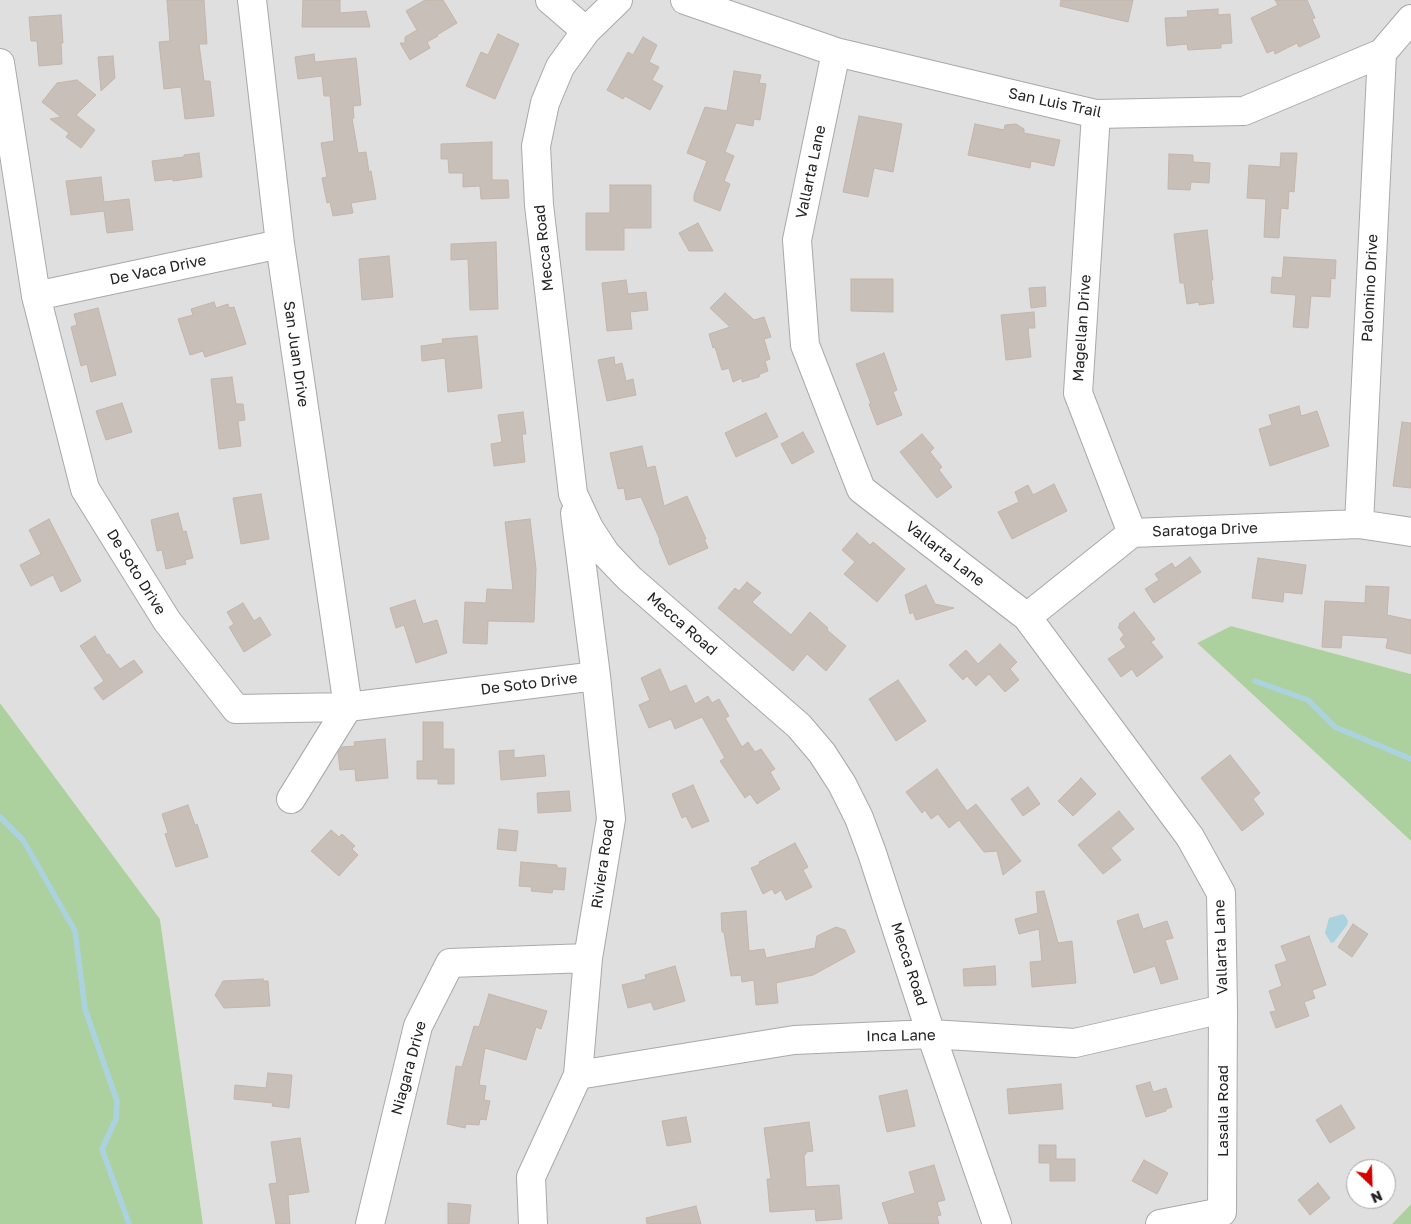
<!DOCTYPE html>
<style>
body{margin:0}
#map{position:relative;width:1411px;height:1224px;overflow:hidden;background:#f2efe9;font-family:"Golos Text",sans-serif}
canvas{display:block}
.north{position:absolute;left:1346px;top:1159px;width:50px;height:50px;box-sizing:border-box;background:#fff;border:1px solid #a7a7a7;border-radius:50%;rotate:156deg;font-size:14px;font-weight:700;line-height:20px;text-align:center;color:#222}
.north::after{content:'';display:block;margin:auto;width:18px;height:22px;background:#d40000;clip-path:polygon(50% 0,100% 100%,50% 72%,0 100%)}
</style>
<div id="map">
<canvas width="1411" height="1224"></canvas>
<div class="north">N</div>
</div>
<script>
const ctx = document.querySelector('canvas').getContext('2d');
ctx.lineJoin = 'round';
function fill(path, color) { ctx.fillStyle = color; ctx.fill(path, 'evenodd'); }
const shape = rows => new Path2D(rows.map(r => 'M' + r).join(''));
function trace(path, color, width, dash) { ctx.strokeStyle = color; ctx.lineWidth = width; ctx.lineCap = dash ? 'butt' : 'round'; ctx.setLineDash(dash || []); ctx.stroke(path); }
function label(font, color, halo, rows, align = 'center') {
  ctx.font = font + ' "Golos Text",sans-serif'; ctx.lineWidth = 5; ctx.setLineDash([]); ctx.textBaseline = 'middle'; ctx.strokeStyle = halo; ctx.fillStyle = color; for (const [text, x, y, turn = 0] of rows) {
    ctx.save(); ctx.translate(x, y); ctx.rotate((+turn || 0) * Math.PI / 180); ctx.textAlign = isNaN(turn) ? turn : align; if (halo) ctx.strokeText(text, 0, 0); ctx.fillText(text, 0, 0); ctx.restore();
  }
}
fill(shape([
 [0,0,1411,0,1411,674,1231,626,1197,643,1411,841,1411,1204,1392,1224,203,1224,160,919,0,703],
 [1356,1169,1386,1169,1386,1199,1356,1199]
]), '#e0dfdf');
fill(shape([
 [1231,626,1411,674,1411,841,1197,643],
 [0,703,160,919,203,1224,0,1224],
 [1411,1204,1411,1224,1392,1224]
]), '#add19e');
fill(shape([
 [1343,914,1346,917,1348,921,1347,925,1334,942,1331,943,1325,933,1329,918]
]), '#aad3df');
trace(shape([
 [1255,681,1308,700,1335,727,1411,759],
 [0,817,23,840,75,931,85,1009,117,1101,116,1119,102,1149,129,1224]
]), '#aad3df', 5.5);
const building = shape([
 [167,0,204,0,207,44,199,44,204,81,210,81,214,116,185,119,181,87,164,89,159,42,170,41,167,0],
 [303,0,340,0,340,13,366,11,370,27,302,27,303,0],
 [425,0,443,0,457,23,437,35,438,36,427,42,430,48,410,60,400,43,405,43,405,37,417,30,406,11,425,0],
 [1061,0,1133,0,1128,22,1060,6,1061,0],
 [1275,0,1307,0,1315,18,1312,19,1320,37,1299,47,1297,43,1275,54,1274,50,1267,53,1251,18,1278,5,1275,0],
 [1218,9,1218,15,1230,14,1232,43,1221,44,1221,48,1188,50,1187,44,1167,46,1165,18,1188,17,1187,11,1218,9],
 [61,15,63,43,61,43,62,64,39,66,37,41,31,41,29,17,61,15],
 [498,34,519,44,495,99,466,86,481,52,488,55,498,34],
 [643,37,657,45,649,62,659,67,652,80,663,86,650,110,625,96,623,99,607,90,628,52,633,55,643,37],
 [314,54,315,62,356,58,361,105,353,106,354,118,352,118,358,153,366,152,369,172,371,171,376,199,351,203,353,213,333,216,330,202,327,203,322,178,327,177,321,143,334,141,330,96,324,96,322,76,298,79,295,57,314,54],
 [113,56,115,78,101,91,98,57,113,56],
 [734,71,761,75,759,83,766,84,760,120,754,119,753,126,736,123,725,152,734,156,724,181,730,184,720,211,694,201,694,195,707,161,687,153,705,107,727,111,734,71],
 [77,80,96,95,76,115,95,130,81,148,66,137,69,133,50,119,61,117,42,102,57,83,77,80],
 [859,116,902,124,893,172,874,168,868,197,843,192,859,116],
 [975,124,1004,130,1005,125,1016,124,1024,129,1024,133,1060,140,1054,166,1031,161,1030,168,968,155,975,124],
 [492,142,492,180,508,180,509,198,481,199,480,186,463,187,463,173,449,173,448,159,441,159,441,144,492,142],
 [199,153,202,177,173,181,173,179,155,181,152,161,184,157,184,155,199,153],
 [1281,153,1297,153,1294,192,1289,191,1288,209,1281,208,1279,238,1264,237,1266,199,1247,198,1249,165,1280,167,1281,153],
 [1169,154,1193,155,1193,162,1210,163,1209,183,1191,182,1190,190,1168,189,1169,154],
 [101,177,104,202,129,199,133,230,107,233,104,211,71,215,66,181,101,177],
 [610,185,651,185,651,228,624,228,624,250,586,250,586,213,610,213,610,185],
 [698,223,713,251,689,251,679,233,698,223],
 [1207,230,1213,280,1211,280,1214,303,1199,305,1199,302,1187,304,1184,283,1180,283,1174,234,1207,230],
 [496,242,498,309,470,310,468,259,451,260,451,244,496,242],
 [389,256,393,297,362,300,359,259,389,256],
 [1284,257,1336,260,1335,279,1331,278,1330,297,1311,296,1308,328,1293,327,1296,295,1271,293,1272,277,1282,278,1284,257],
 [851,279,893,279,893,312,851,311,851,279],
 [626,280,628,294,646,292,648,310,630,312,632,329,607,331,602,283,626,280],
 [1045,287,1046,306,1031,308,1029,288,1045,287],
 [725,293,754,320,764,317,771,337,764,339,770,359,765,361,768,371,760,374,759,377,742,382,742,378,733,382,729,368,722,370,715,347,713,348,709,334,730,327,710,308,725,293],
 [214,302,216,308,228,304,229,308,234,307,246,344,205,357,203,351,190,355,178,319,193,315,191,309,214,302],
 [98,308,116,375,91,382,87,364,81,366,71,327,77,325,74,314,98,308],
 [1034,312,1035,328,1028,328,1031,357,1006,360,1001,315,1034,312],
 [477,336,482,388,448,392,445,358,422,361,421,346,443,343,442,339,477,336],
 [884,353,897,390,893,392,902,415,877,425,869,404,871,404,856,364,884,353],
 [614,357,615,365,622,363,626,381,633,379,636,395,607,401,598,360,614,357],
 [232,377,236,404,243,404,245,420,238,421,241,446,219,449,211,379,232,377],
 [122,403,132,432,106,440,96,411,122,403],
 [1299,406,1301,416,1317,411,1329,446,1270,466,1259,429,1272,425,1269,415,1299,406],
 [523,412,526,434,522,434,525,462,494,466,491,444,502,442,498,415,523,412],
 [766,413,778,437,736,457,725,433,766,413],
 [1402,422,1411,423,1411,488,1393,486,1402,422],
 [803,432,814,452,792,464,781,444,803,432],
 [922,434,934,448,930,452,942,467,939,470,952,487,937,498,900,452,922,434],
 [642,446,647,468,655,466,664,506,687,496,706,539,704,539,708,548,669,565,659,541,660,540,641,497,626,500,624,488,618,489,610,453,642,446],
 [1054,484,1067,511,1012,539,998,512,1019,502,1015,492,1028,485,1033,495,1054,484],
 [261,494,269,539,241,544,233,498,261,494],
 [178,513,183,532,186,531,193,558,185,560,186,564,166,569,162,550,157,551,151,520,178,513],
 [49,519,81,581,61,592,53,575,31,586,20,565,41,554,29,530,49,519],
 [530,519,536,569,534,622,488,621,487,644,463,643,465,602,486,603,487,589,513,590,505,522,530,519],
 [857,533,870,545,873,542,905,569,877,602,844,574,855,562,842,550,857,533],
 [1190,557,1201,572,1154,603,1145,589,1159,580,1155,574,1172,563,1175,568,1190,557],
 [1258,558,1306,565,1302,594,1284,592,1283,602,1252,598,1258,558],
 [747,582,761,593,752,602,791,635,810,612,828,628,827,630,846,646,826,671,807,654,793,671,718,608,735,588,739,591,747,582],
 [926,585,935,604,954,608,916,620,913,612,910,614,905,595,926,585],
 [1366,586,1389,587,1387,615,1411,620,1411,654,1386,648,1388,638,1342,635,1341,648,1322,647,1325,601,1365,603,1366,586],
 [415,600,423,624,437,620,447,653,416,663,404,625,396,628,390,608,415,600],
 [243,603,254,621,260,617,271,635,244,652,229,627,234,624,227,612,243,603],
 [1134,612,1155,639,1151,642,1163,657,1137,677,1132,669,1121,677,1108,659,1126,647,1120,639,1124,635,1118,627,1120,625,1119,624,1134,612],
 [95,636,107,655,109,654,120,669,134,660,143,672,103,700,94,688,104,681,80,646,95,636],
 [1000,644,1017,662,1010,669,1019,680,1005,692,989,674,976,686,967,676,963,680,949,665,966,650,978,664,1000,644],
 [660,669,670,692,686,685,695,704,708,696,712,703,719,699,729,716,725,718,742,747,748,742,755,752,761,749,775,769,770,772,780,789,757,804,750,794,745,798,720,761,725,758,702,717,675,729,671,719,649,728,639,705,650,700,641,678,660,669],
 [898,680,926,721,896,741,869,699,898,680],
 [423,722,443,722,443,749,454,749,454,784,438,784,438,779,417,779,417,761,423,761,423,722],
 [385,739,388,778,356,781,355,769,340,770,338,752,342,747,355,746,354,742,385,739],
 [514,750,514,758,544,755,546,776,501,780,499,751,514,750],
 [1230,755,1260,793,1253,799,1264,814,1242,831,1201,778,1230,755],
 [937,769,967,811,976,804,1021,861,1003,875,997,851,984,852,959,820,949,828,938,814,931,819,925,810,922,813,906,792,937,769],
 [1081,778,1096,794,1073,816,1058,801,1081,778],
 [693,785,709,821,692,828,686,816,682,818,672,794,693,785],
 [1028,787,1040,804,1023,816,1011,799,1028,787],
 [569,791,571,811,538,813,537,793,569,791],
 [188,805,195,825,197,824,208,857,176,867,165,834,168,833,162,814,188,805],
 [1119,811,1134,829,1111,848,1121,860,1103,874,1078,845,1119,811],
 [499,829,518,831,516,851,497,849,499,829],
 [331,830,339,837,342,834,355,846,352,849,358,855,339,876,311,851,331,830],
 [795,843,808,867,803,870,812,887,786,900,781,890,775,894,772,889,763,894,751,868,760,864,759,862,795,843],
 [521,862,557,865,557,868,566,868,564,890,553,889,552,893,531,891,532,887,519,886,521,862],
 [1044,891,1058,943,1072,941,1076,983,1032,987,1030,962,1042,961,1039,929,1019,934,1015,919,1038,913,1036,892,1044,891],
 [746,911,749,951,764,949,766,958,815,948,817,936,836,927,845,930,855,952,813,975,776,983,778,1003,756,1005,754,980,742,982,741,975,731,976,724,932,722,932,721,913,746,911],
 [1138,914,1143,929,1167,921,1173,938,1165,940,1178,979,1161,984,1155,966,1134,973,1117,921,1138,914],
 [1353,924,1368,934,1352,957,1338,947,1353,924],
 [1309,936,1326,985,1312,990,1315,998,1304,1002,1309,1016,1276,1028,1270,1012,1276,1011,1269,991,1282,986,1275,965,1287,961,1281,946,1309,936],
 [675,966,685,1001,654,1010,651,1002,628,1008,622,985,646,979,645,975,675,966],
 [995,966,996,985,964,986,963,969,995,966],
 [263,979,263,981,268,981,270,1006,224,1008,215,995,223,981,263,979],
 [489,994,547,1011,541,1029,536,1027,526,1060,485,1048,479,1085,486,1086,484,1100,490,1101,486,1120,480,1119,479,1125,466,1124,465,1128,447,1124,456,1066,462,1067,474,1026,479,1027,489,994],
 [268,1073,292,1075,289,1108,272,1106,273,1103,234,1099,235,1085,266,1088,268,1073],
 [1150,1082,1153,1092,1166,1088,1172,1107,1166,1109,1166,1111,1146,1117,1136,1086,1150,1082],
 [1061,1084,1063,1109,1009,1114,1007,1089,1061,1084],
 [907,1090,915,1126,887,1132,879,1096,907,1090],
 [1341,1105,1355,1128,1330,1143,1316,1120,1341,1105],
 [686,1117,691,1142,667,1146,662,1121,686,1117],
 [809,1122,813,1151,806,1152,806,1154,804,1155,806,1187,839,1185,842,1219,816,1221,815,1209,770,1212,767,1179,771,1179,764,1128,809,1122],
 [300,1138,309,1192,288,1195,290,1224,276,1224,269,1184,277,1183,271,1142,300,1138],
 [1039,1145,1056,1145,1056,1159,1075,1159,1075,1181,1050,1181,1050,1163,1039,1163,1039,1145],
 [1144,1160,1168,1173,1157,1194,1132,1181,1144,1160],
 [934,1165,945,1200,937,1202,941,1215,937,1216,939,1224,889,1224,882,1203,915,1193,909,1172,934,1165],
 [1318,1183,1330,1198,1310,1215,1298,1200,1318,1183],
 [448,1203,471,1205,469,1224,448,1224,448,1203],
 [696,1206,701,1224,647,1224,646,1218,696,1206]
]);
fill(building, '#c7bfb8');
trace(building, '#c4b6ab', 1);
const minor = shape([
 [252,0,280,244,348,707,291,799],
 [550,0,586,31],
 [618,0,586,31,560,67,545,103,536,146,539,205,573,494,589,528,606,554,629,578,799,726,822,753,842,784,859,818,872,853,931,1034,997,1224],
 [685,0,836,52,1096,114,1244,111,1382,53,1411,19],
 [836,52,797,240,805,345,861,489,1027,617,1190,837,1221,893,1223,1009,1222,1212,1160,1224],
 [0,63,36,296,85,489,167,621,236,709,348,707,596,676],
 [1096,114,1078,393,1132,533],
 [36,296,280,244],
 [1359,524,1382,53],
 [1027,617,1132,533,1359,524,1411,532],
 [578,1075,794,1040,931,1034,1075,1043,1223,1009],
 [370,1224,418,1026,450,963,588,958],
 [533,1224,531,1177,578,1075,588,958,611,819,596,676,575,513]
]);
trace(minor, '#a9a9a9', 30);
trace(minor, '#fff', 28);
label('15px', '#222', '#fff', [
 ["San Luis Trail",1055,103,12],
 ["Vallarta Lane",811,172,-78],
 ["Mecca Road",544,248,-96],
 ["De Vaca Drive",158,270,-12],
 ["Palomino Drive",1370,288,-87],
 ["Magellan Drive",1082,328,-86],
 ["San Juan Drive",296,354,82],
 ["Saratoga Drive",1205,530,-2],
 ["Vallarta Lane",945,554,38],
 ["De Soto Drive",136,572,58],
 ["Mecca Road",682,624,41],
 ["De Soto Drive",529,684,-7],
 ["Riviera Road",603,864,-82],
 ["Vallarta Lane",1221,947,-92],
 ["Mecca Road",909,964,72],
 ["Inca Lane",901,1036,-1],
 ["Niagara Drive",409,1068,-75],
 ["Lasalla Road",1223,1111,-90]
]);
</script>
